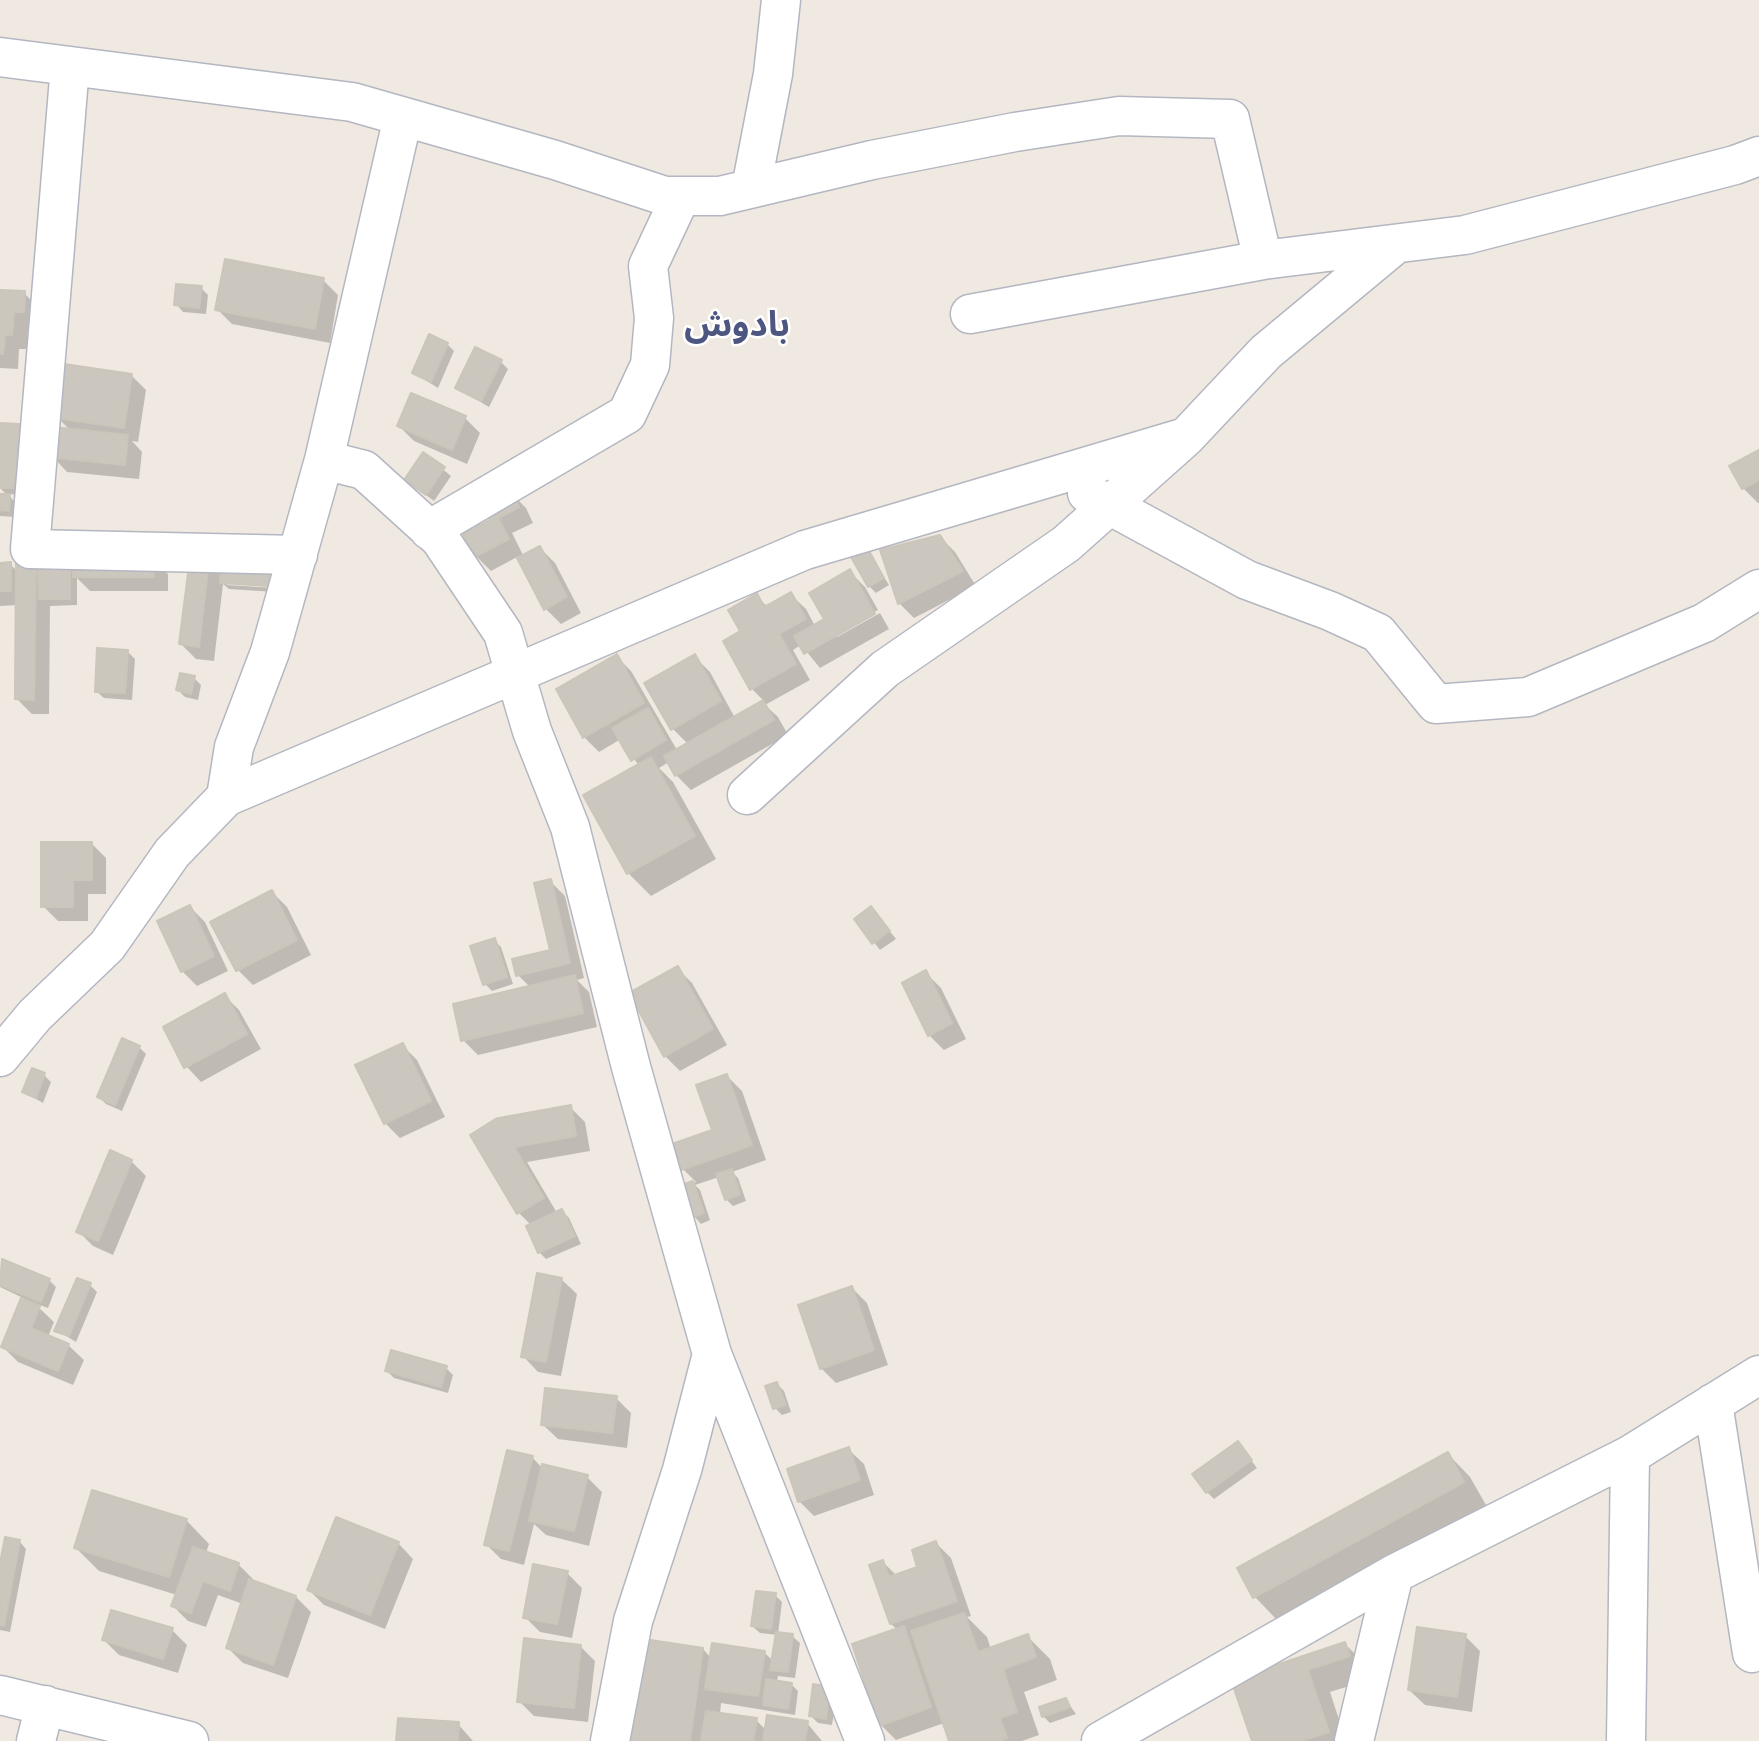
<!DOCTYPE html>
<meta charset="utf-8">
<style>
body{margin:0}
canvas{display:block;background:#efe9e1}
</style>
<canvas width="1759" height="1741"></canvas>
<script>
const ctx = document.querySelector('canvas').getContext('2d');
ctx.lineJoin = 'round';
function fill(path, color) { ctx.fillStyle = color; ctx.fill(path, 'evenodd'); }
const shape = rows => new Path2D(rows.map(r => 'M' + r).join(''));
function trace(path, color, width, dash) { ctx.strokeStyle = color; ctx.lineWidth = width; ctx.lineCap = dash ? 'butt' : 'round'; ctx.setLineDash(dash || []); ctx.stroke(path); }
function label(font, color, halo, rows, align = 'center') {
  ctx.font = font + ' Jost,"Noto Sans Arabic",sans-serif'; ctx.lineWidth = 5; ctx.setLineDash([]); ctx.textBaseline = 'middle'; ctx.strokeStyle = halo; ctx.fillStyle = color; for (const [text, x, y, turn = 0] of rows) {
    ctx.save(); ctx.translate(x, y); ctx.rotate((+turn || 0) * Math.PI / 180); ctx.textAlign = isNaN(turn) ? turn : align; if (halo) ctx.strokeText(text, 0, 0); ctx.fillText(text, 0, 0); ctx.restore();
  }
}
fill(shape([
 [323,280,338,295,330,343,232,324,217,309],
 [201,288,208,295,206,314,183,312,176,304],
 [0,291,24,293,39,308,38,327,28,326,27,349,19,349,18,369,0,368],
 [447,344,454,351,438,388,414,373],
 [501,362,508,369,489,407,457,388],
 [131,375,146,390,138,442,132,441,142,452,139,479,67,472,52,456,71,431,58,418],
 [465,418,480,433,467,464,414,441,399,426],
 [2,425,18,426,25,433,22,495,7,494,16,503,15,517,0,516,0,496,8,496,0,488],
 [1759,452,1759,503,1758,503,1743,488],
 [424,454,451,476,434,501,406,480],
 [511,493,526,508,533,523,512,533,524,557,540,548,555,563,581,613,561,624,546,609,519,556,491,571,476,556,493,521],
 [940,537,955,552,976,586,914,618,899,603],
 [867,551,889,585,876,593,869,586],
 [18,559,153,559,168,574,168,591,90,591,77,578,77,605,50,606,49,714,32,714,17,699,18,605,0,606,0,564,10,564,18,572],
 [270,559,276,584,227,582,227,585,276,588,275,592,229,589,223,584,214,661,196,659,181,644,209,562,222,575],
 [850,572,865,587,878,610,837,633,837,637,880,613,889,629,820,668,801,645,793,650,810,680,765,705,778,717,788,735,691,790,676,775,669,762,659,768,673,782,716,859,651,896,628,873,639,766,621,739,599,752,584,737,616,656,631,671,677,750,688,744,673,729,695,657,710,672,735,718,764,701,752,689,743,632,756,596,768,607,790,594,806,609,815,626,826,620],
 [128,652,135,659,132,700,104,698,96,691],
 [194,678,201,685,198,700,185,697,178,690],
 [91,843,106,858,106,894,88,894,88,921,58,921,43,906],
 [550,881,565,896,584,978,577,980,589,992,597,1027,478,1055,463,1040,531,988,518,975,552,951],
 [272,892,287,907,311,955,253,985,238,970,213,923],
 [190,907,205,922,228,971,197,986,182,971],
 [871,908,896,939,880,950,856,919],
 [494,940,501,947,513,984,492,991,485,984],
 [677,968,692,983,727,1045,680,1071,665,1056],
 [926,973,941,988,966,1039,944,1050,929,1035],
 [224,995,239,1010,261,1049,201,1082,186,1066],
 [402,1045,417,1060,445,1117,400,1138,385,1123],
 [139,1047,146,1054,122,1111,106,1104,99,1097],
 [44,1075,51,1082,43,1103,24,1092],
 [727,1076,742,1091,766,1160,732,1172,738,1178,746,1201,733,1206,726,1199,719,1177,695,1185,700,1190,710,1220,701,1224,694,1216,684,1186,696,1182,683,1169,714,1131],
 [570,1107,585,1122,590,1151,527,1162,557,1213,562,1211,569,1218,581,1244,546,1259,539,1252,531,1225,519,1213,473,1135,497,1121,502,1126],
 [131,1161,146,1176,113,1255,93,1246,78,1231],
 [3,1261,49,1280,56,1287,48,1308,34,1303,54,1322,48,1337,68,1345,84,1360,73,1385,18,1362,3,1347,23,1298,0,1287],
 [561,1279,577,1294,561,1376,538,1372,523,1356],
 [90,1285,97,1292,76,1342,56,1330],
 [852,1288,867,1303,888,1365,836,1383,821,1368],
 [446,1368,453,1375,448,1393,394,1378,387,1371],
 [777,1384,784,1391,791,1412,782,1415,775,1408],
 [616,1398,631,1413,627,1448,558,1439,542,1424],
 [1238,1443,1257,1468,1214,1499,1207,1492],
 [848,1449,864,1464,874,1495,814,1516,799,1501],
 [1448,1454,1470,1477,1486,1505,1277,1620,1255,1597,1239,1569],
 [532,1457,543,1469,587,1477,602,1492,589,1546,546,1535,534,1524,524,1565,501,1559,486,1544],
 [94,1492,187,1521,209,1544,206,1553,238,1564,253,1579,252,1582,296,1597,311,1612,288,1678,243,1663,228,1648,243,1604,218,1595,206,1627,188,1621,173,1606,177,1595,99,1571,76,1548],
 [19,1541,26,1549,10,1632,0,1630,0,1572],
 [398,1543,413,1559,385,1629,324,1605,309,1590],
 [936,1543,951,1558,971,1616,967,1617,987,1637,991,1649,1027,1636,1050,1659,1057,1680,1024,1692,1039,1735,1022,1741,951,1741,944,1723,896,1740,881,1725,898,1630,891,1624,883,1562,897,1576,919,1568],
 [567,1573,582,1588,572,1638,540,1632,525,1617],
 [775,1595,782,1602,778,1634,792,1636,800,1643,795,1678,778,1676,777,1682,791,1684,798,1691,795,1715,721,1703,720,1715,756,1720,767,1731,807,1723,822,1741,631,1741,703,1649,711,1658,764,1652,773,1661,777,1635,760,1633,752,1626],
 [172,1630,187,1645,178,1673,119,1655,104,1640],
 [1465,1636,1480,1651,1472,1712,1425,1705,1409,1690],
 [1345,1644,1368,1667,1372,1679,1330,1692,1346,1741,1253,1741,1233,1681],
 [580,1646,595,1661,588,1722,534,1716,519,1701],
 [815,1686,837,1695,832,1725,818,1723,811,1716],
 [1066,1700,1076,1714,1050,1723,1043,1716],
 [458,1724,473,1741,398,1741]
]), '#0003');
const building = shape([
 [225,259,324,278,315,329,215,310,225,259],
 [176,284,202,286,199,308,174,305,176,284],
 [0,290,25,291,24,312,14,312,12,335,5,335,3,354,0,354,0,290],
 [429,334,448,343,431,382,412,373,429,334],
 [475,347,502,360,481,401,455,388,475,347],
 [64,364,132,374,124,428,56,418,64,364],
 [411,393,466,416,452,450,397,426,411,393],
 [1,423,19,424,15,488,0,488,1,423],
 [53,427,128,435,125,465,50,457,53,427],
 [1759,450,1759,480,1742,489,1729,466,1759,450],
 [423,452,445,467,426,495,404,480,423,452],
 [511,491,519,507,498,518,509,539,474,557,463,534,490,520,483,506,511,491],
 [0,494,10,494,9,511,0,510,0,494],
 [940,535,963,571,898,604,880,550,940,535],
 [540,546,567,597,544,610,517,558,540,546],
 [868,549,884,578,868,587,851,557,868,549],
 [222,555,270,558,269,586,220,583,222,555],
 [154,557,154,577,73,577,73,558,154,557],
 [16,558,36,558,34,700,15,699,16,558],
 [38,558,70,558,70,599,39,599,38,558],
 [190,558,209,560,199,647,179,644,190,558],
 [11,562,11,591,0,591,0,563,11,562],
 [850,569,875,614,804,654,794,636,824,619,809,593,850,569],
 [791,592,806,619,779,634,796,664,750,690,723,641,740,631,728,610,757,593,764,607,791,592],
 [97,648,128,650,125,693,95,692,97,648],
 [617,654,644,703,583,738,556,689,617,654],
 [695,654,721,701,671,730,644,683,695,654],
 [180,673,195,676,191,694,176,690,180,673],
 [763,700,774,720,675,776,664,756,763,700],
 [648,708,666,740,631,761,612,728,648,708],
 [651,757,695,836,627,874,583,795,651,757],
 [41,842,92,842,92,880,73,880,73,907,41,907,41,842],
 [551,879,570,963,516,976,512,959,550,950,534,883,551,879],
 [272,890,297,940,236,971,210,922,272,890],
 [190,905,214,956,181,972,157,921,190,905],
 [871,906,890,931,872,944,854,919,871,906],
 [495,938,507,977,483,985,470,946,495,938],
 [678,966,713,1029,664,1057,629,993,678,966],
 [926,970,952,1023,928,1036,902,983,926,970],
 [575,975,583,1013,461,1041,453,1004,575,975],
 [225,993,247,1034,184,1068,163,1027,225,993],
 [122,1038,140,1046,115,1105,97,1097,122,1038],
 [403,1043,431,1101,384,1124,355,1065,403,1043],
 [32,1068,45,1073,36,1098,22,1092,32,1068],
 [727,1074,752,1145,681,1170,672,1144,712,1130,696,1085,727,1074],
 [571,1105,576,1136,514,1147,544,1198,517,1214,470,1135,497,1118,500,1124,499,1118,571,1105],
 [110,1150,132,1160,98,1241,76,1232,110,1150],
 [732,1169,740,1194,725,1200,716,1174,732,1169],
 [693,1181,704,1213,693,1217,681,1185,693,1181],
 [562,1209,575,1236,538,1253,526,1226,562,1209],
 [2,1259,50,1279,41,1302,0,1285,2,1259],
 [537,1273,562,1278,546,1362,521,1357,537,1273],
 [77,1278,91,1283,69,1336,54,1331,77,1278],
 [852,1286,874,1350,820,1369,798,1305,852,1286],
 [21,1298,40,1306,31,1328,69,1344,58,1371,1,1347,21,1298],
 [391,1350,447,1366,441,1387,385,1371,391,1350],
 [777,1382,786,1405,773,1409,765,1386,777,1382],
 [545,1388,617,1396,612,1433,541,1425,545,1388],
 [1238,1441,1252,1460,1206,1493,1192,1474,1238,1441],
 [849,1447,860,1480,798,1502,787,1469,849,1447],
 [507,1450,533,1456,509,1551,484,1545,507,1450],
 [1448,1452,1464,1482,1253,1598,1237,1568,1448,1452],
 [542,1464,588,1475,574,1531,529,1521,542,1464],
 [92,1490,187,1519,169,1577,74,1548,92,1490],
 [336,1517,399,1542,370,1615,307,1590,336,1517],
 [5,1537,20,1540,4,1626,0,1625,0,1563,5,1537],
 [936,1541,957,1601,890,1624,869,1565,883,1560,889,1577,917,1567,912,1550,936,1541],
 [193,1547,239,1563,230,1591,203,1581,191,1613,171,1606,193,1547],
 [533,1564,568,1571,557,1624,523,1618,533,1564],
 [249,1579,296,1596,273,1665,226,1648,249,1579],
 [756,1591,776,1593,771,1629,751,1626,756,1591],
 [111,1610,173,1628,163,1659,102,1640,111,1610],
 [964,1613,978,1652,1028,1634,1036,1657,1003,1669,1017,1712,1000,1718,1007,1738,999,1741,949,1741,911,1631,964,1613],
 [904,1626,931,1707,879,1726,852,1644,904,1626],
 [1417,1627,1466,1634,1457,1697,1408,1690,1417,1627],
 [776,1632,793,1634,788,1672,770,1670,776,1632],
 [524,1638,581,1645,574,1708,517,1702,524,1638],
 [644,1639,703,1648,690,1741,630,1741,644,1639],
 [1345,1642,1350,1656,1308,1670,1329,1732,1300,1741,1252,1741,1231,1680,1345,1642],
 [712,1643,765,1651,758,1696,705,1689,712,1643],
 [766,1679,792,1683,788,1709,763,1705,766,1679],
 [813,1684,830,1687,826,1719,809,1716,813,1684],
 [1066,1698,1070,1707,1042,1717,1039,1707,1066,1698],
 [706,1711,757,1718,753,1741,701,1741,706,1711],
 [767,1715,808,1721,805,1741,763,1741,767,1715],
 [398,1718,459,1722,458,1741,396,1741,398,1718]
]);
fill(building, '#cbc7bf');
trace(building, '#cbc5ba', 2);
const minor = shape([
 [0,57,352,102,555,160,665,196,720,196,872,160,1015,132,1119,116,1230,119,1263,260],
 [70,66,30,549,298,555],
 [751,188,773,74,781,0],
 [970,314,1263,260,1465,235,1735,165,1759,156],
 [324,460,364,470,440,539,503,633,532,731,570,827,631,1067,712,1354,865,1741],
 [1087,493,1247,580,1330,611,1378,633,1436,704,1528,697,1704,623,1759,589],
 [429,530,627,414,650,365,654,318,648,266,681,196],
 [747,795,885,669,1066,544,1186,437,1266,352,1396,244],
 [226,797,234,747,270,652,324,460,403,117],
 [0,1057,35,1015,107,946,172,853,226,797,805,550,1186,437],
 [1713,1403,1752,1653],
 [0,1695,189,1741],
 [36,1741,45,1705],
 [610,1741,633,1621,682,1470,712,1354],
 [1101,1741,1394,1574,1630,1455,1759,1375],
 [1354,1741,1394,1574],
 [1626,1741,1630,1455]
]);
trace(minor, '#b4b7c1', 41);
trace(minor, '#fff', 38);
label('bold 35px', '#4d5680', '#fff', [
 ["بادوش",737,328]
]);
</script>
